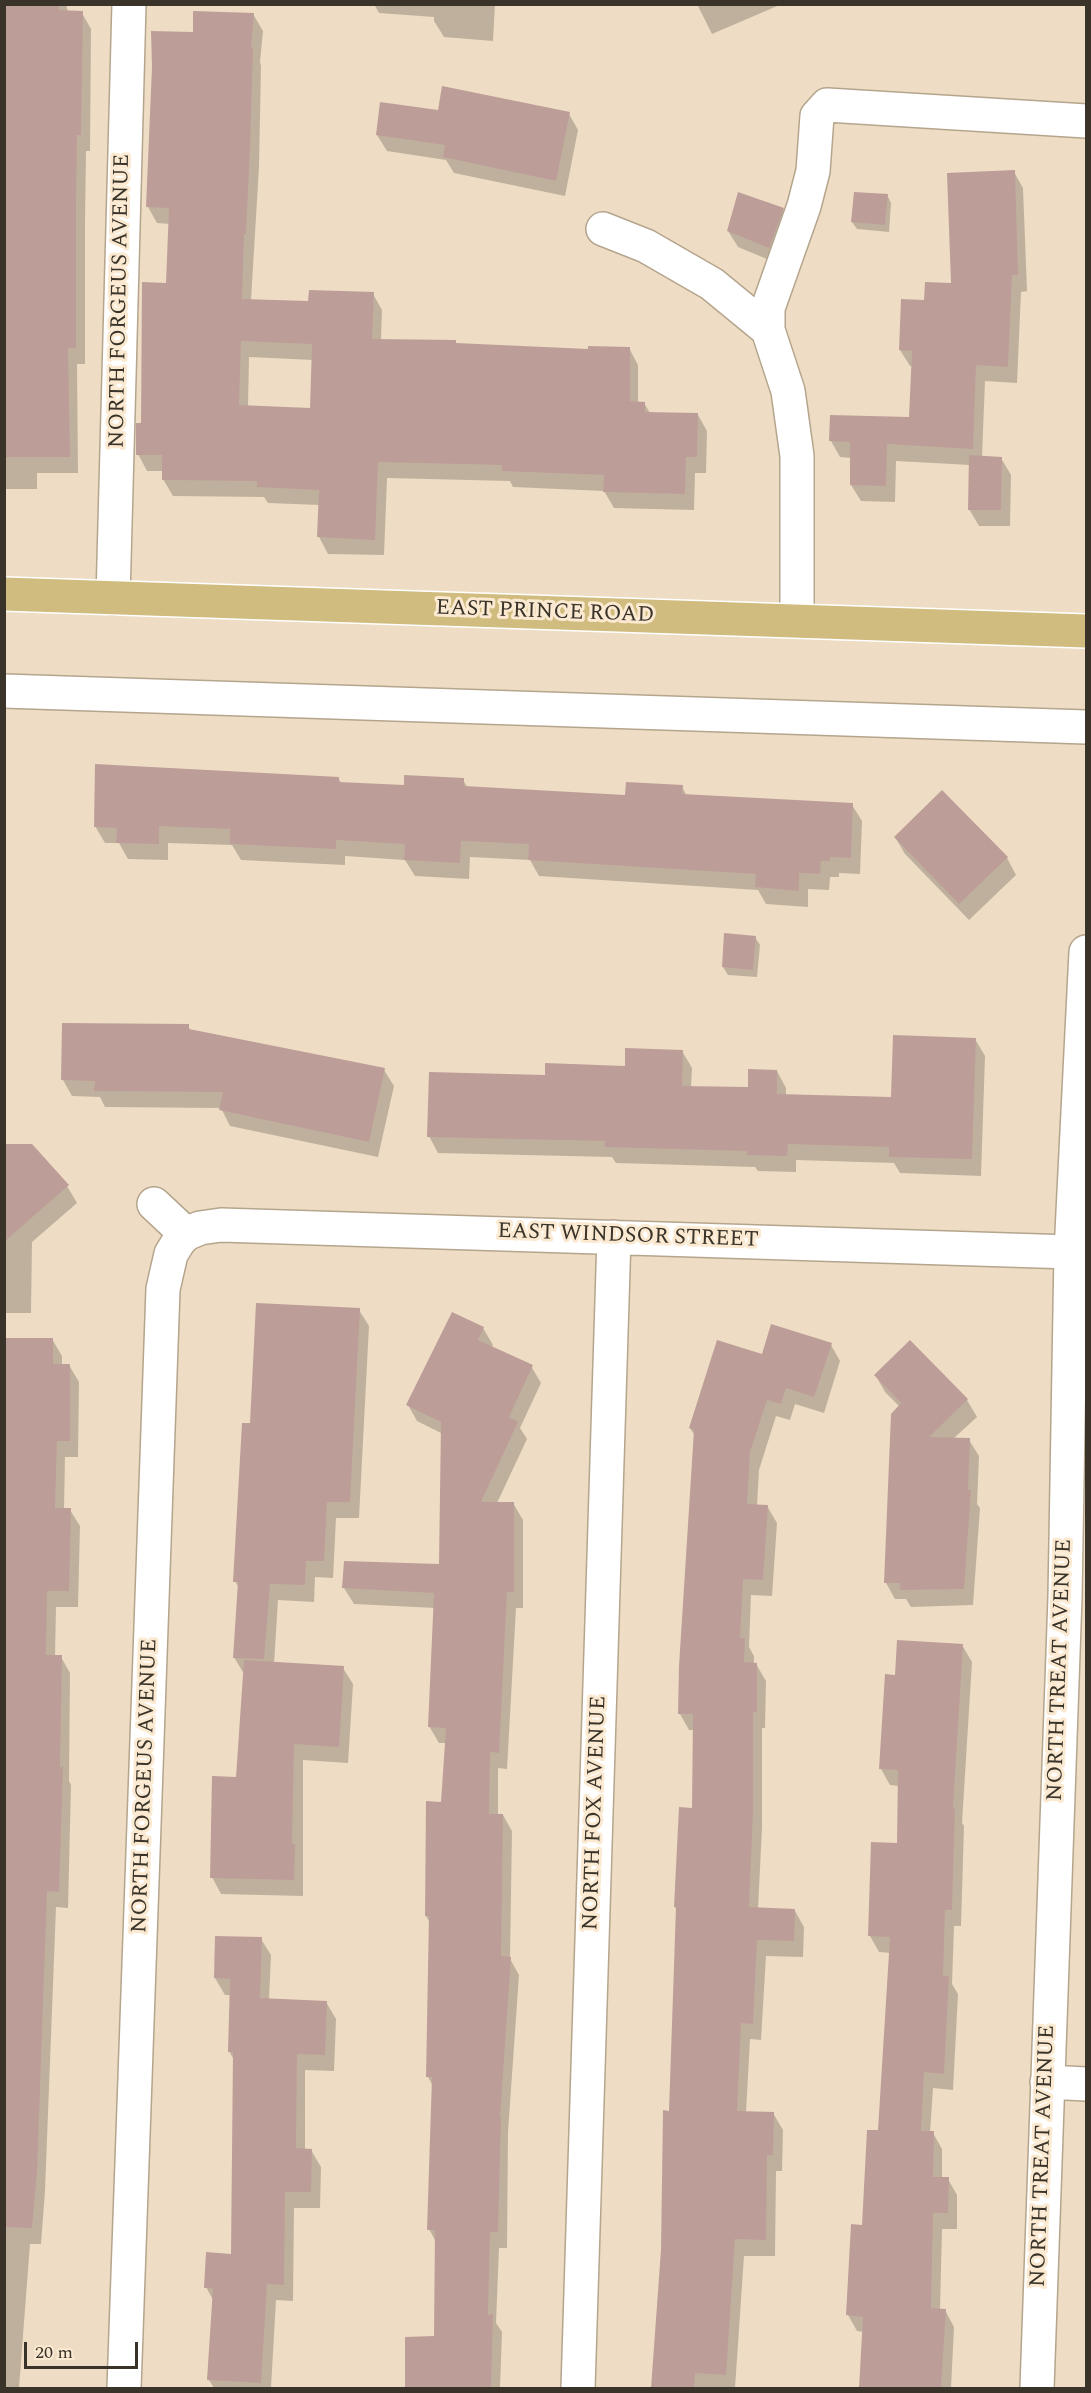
<!DOCTYPE html>
<style>
body{margin:0}
#map{position:relative;width:1091px;height:2393px;overflow:hidden;background:#eeddc4;font-family:Spectral,serif}
canvas{display:block}
.frame{position:absolute;inset:0;border:6px solid #393329;pointer-events:none}
.scale{position:absolute;left:24px;top:2342px;width:114px;height:27px;box-sizing:border-box;border:3px solid #393329;border-top:0;padding-left:8px;font-size:18px;line-height:21px;white-space:nowrap;color:#393329;-webkit-text-stroke:4px #fbead1;paint-order:stroke}
</style>
<div id="map">
<canvas width="1091" height="2393"></canvas>
<div class="frame"></div>
<div class="scale">20 m</div>
</div>
<script>
const ctx = document.querySelector('canvas').getContext('2d');
ctx.lineJoin = 'round';
function fill(path, color) { ctx.fillStyle = color; ctx.fill(path, 'evenodd'); }
const shape = rows => new Path2D(rows.map(r => 'M' + r).join(''));
function trace(path, color, width, dash) { ctx.strokeStyle = color; ctx.lineWidth = width; ctx.lineCap = dash ? 'butt' : 'round'; ctx.setLineDash(dash || []); ctx.stroke(path); }
function label(font, color, halo, rows, align = 'center') {
  ctx.font = font + ' Spectral,serif'; ctx.lineWidth = 6; ctx.setLineDash([]); ctx.textBaseline = 'middle'; ctx.strokeStyle = halo; ctx.fillStyle = color; for (const [text, x, y, turn = 0] of rows) {
    ctx.save(); ctx.translate(x, y); ctx.rotate((+turn || 0) * Math.PI / 180); ctx.textAlign = isNaN(turn) ? turn : align; if (halo) ctx.strokeText(text, 0, 0); ctx.fillText(text, 0, 0); ctx.restore();
  }
}
fill(shape([
 [4,4,66,4,68,12,82,13,91,29,90,151,86,151,85,224,85,364,77,364,78,473,37,473,37,489,4,489],
 [374,4,495,4,493,41,444,37,434,21,434,17,379,13],
 [697,4,782,4,712,34],
 [253,14,263,31,260,62,261,66,259,167,251,300,310,302,373,294,382,310,381,340,455,342,457,345,589,351,629,348,638,365,638,403,644,403,650,413,698,415,707,431,706,473,695,473,694,510,614,508,604,491,513,487,510,481,387,478,384,555,328,554,319,537,320,505,268,503,264,497,173,496,163,479,163,471,147,471,138,454,168,284,170,224,157,223,148,207,194,34],
 [249,357,313,360,311,409,248,407],
 [439,112,569,114,578,130,565,196,454,173,446,160,387,151,377,135],
 [1014,172,1023,188,1027,291,1021,292,1017,383,985,381,982,457,1001,458,1011,475,1010,526,979,526,969,509,970,465,896,461,895,502,861,501,851,485,852,458,840,457,831,441,910,418,913,366,910,366,900,350,925,302,952,285],
 [887,195,891,203,889,232,857,229,852,222],
 [783,209,792,225,779,264,738,247,728,231],
 [339,779,341,783,405,787,463,780,468,788,627,796,682,787,687,796,852,805,862,821,860,874,839,873,839,877,830,877,829,890,808,889,808,907,766,904,758,890,539,876,530,860,470,857,469,879,415,876,405,860,345,856,345,865,241,860,232,845,168,843,168,860,128,859,119,843,105,843,95,826],
 [895,837,1007,858,1016,875,969,920,905,854],
 [755,937,760,945,757,977,728,975,723,967],
 [188,1026,191,1031,384,1070,394,1086,378,1157,230,1126,221,1108,105,1107,100,1097,72,1096,63,1080],
 [975,1039,985,1056,981,1176,900,1173,894,1163,796,1160,796,1172,758,1171,755,1167,616,1163,612,1157,438,1153,429,1136,546,1076,626,1067,682,1051,692,1068,691,1087,750,1088,777,1071,786,1088,786,1096,892,1098],
 [4,1145,67,1186,77,1203,32,1242,31,1313,4,1313],
 [359,1310,369,1326,359,1518,336,1518,333,1578,315,1577,314,1602,278,1600,274,1664,343,1668,353,1684,348,1763,303,1760,303,1896,221,1894,212,1877,238,1778,244,1674,234,1657,239,1588,235,1581,251,1425],
 [483,1328,493,1345,491,1348,531,1366,541,1383,520,1428,527,1439,497,1503,513,1503,523,1520,523,1608,516,1608,507,1769,498,1768,498,1815,503,1815,512,1831,510,1959,519,1975,508,2132,507,2248,499,2248,496,2323,502,2332,500,2388,407,2388,407,2338,435,2338,436,2242,429,2229,433,2086,428,2077,430,1923,426,1916,442,1803,447,1743,439,1743,429,1726,435,1608,354,1604,344,1588,440,1566,443,1434,417,1421,408,1405],
 [52,1339,62,1356,62,1365,69,1365,79,1382,78,1457,65,1457,64,1510,70,1510,80,1526,78,1607,56,1607,55,1657,61,1657,70,1673,69,1781,71,1785,68,1908,56,1907,45,2191,41,2244,30,2244,19,2388,4,2388,4,1778],
 [910,1342,967,1400,977,1417,953,1439,969,1440,979,1456,977,1504,980,1508,973,1605,911,1607,906,1599,895,1599,886,1583,900,1407,885,1392,876,1376],
 [831,1345,840,1361,824,1413,795,1404,790,1420,776,1416,759,1470,757,1506,767,1506,777,1523,772,1596,751,1595,749,1647,754,1656,754,1664,756,1664,766,1681,765,1728,762,1728,762,1828,758,1909,795,1911,804,1927,803,1957,766,1956,761,2040,750,2039,746,2113,773,2113,783,2130,782,2171,776,2171,775,2256,744,2256,735,2388,653,2388,670,2112,678,1912,675,1907,693,1809,695,1730,689,1730,680,1714,695,1436,690,1428,763,1356],
 [962,1645,972,1662,962,1823,964,1826,961,1926,954,1926,952,1984,958,1994,953,2090,933,2088,930,2133,933,2133,942,2149,942,2179,948,2179,957,2195,957,2229,942,2229,940,2310,945,2310,954,2327,951,2388,860,2388,864,2332,857,2331,848,2315,879,2131,891,1953,879,1952,870,1936,898,1845,899,1786,890,1785,881,1769,897,1677],
 [217,1937,261,1939,271,1955,269,2000,326,2002,336,2019,334,2071,305,2070,305,2150,311,2150,321,2167,320,2208,294,2208,293,2301,276,2300,271,2388,214,2388,209,2380,213,2300,206,2287,232,2256,234,2060,229,2051,231,1995,225,1995,215,1978]
]), '#0003');
fill(shape([
 [4,4,59,4,59,10,83,11,81,135,77,135,76,207,76,348,68,348,70,457,4,457],
 [193,11,254,13,251,47,253,48,250,149,246,234,244,234,242,299,308,301,309,290,374,292,372,339,456,340,456,343,588,349,588,346,630,347,630,401,645,402,645,412,698,413,697,457,686,457,685,494,603,492,604,475,502,471,502,465,378,462,375,540,317,537,319,490,257,487,257,481,162,480,162,455,136,455,136,423,141,423,142,282,166,283,169,208,146,207,152,67,151,31,193,32],
 [241,341,312,344,310,408,239,405],
 [442,86,570,112,556,181,443,157,445,145,376,135,380,102,438,110],
 [1015,170,1018,275,1012,275,1008,367,976,365,973,449,887,444,886,486,850,485,850,442,829,441,830,415,909,417,912,351,899,350,901,299,924,300,925,282,951,283,947,173],
 [738,192,784,208,769,248,727,231],
 [854,192,888,194,885,225,851,222],
 [969,455,1002,457,1001,510,968,510],
 [95,764,339,777,339,782,404,785,404,775,464,778,464,786,625,795,626,782,683,785,682,794,853,803,851,858,830,857,830,861,821,861,820,874,799,873,799,891,755,887,756,874,528,860,529,844,461,841,460,863,404,860,405,844,336,840,336,849,230,844,230,829,159,826,159,844,116,843,117,828,94,827],
 [942,790,1008,857,959,904,894,837],
 [724,933,756,936,753,970,722,967],
 [62,1023,189,1024,189,1029,385,1068,369,1142,219,1110,223,1092,94,1091,95,1081,61,1080],
 [893,1035,976,1038,972,1159,889,1157,889,1147,788,1144,787,1156,747,1155,747,1151,605,1147,605,1141,427,1137,429,1072,545,1075,545,1063,625,1066,625,1048,683,1050,682,1086,748,1087,748,1069,777,1070,777,1094,891,1097],
 [4,1144,32,1144,69,1185,4,1242],
 [256,1303,360,1308,350,1502,327,1502,324,1561,306,1561,305,1585,270,1584,264,1659,233,1658,238,1582,233,1582,242,1423,250,1423],
 [452,1312,484,1327,478,1340,533,1365,509,1417,518,1422,481,1502,514,1502,514,1592,507,1592,499,1753,490,1752,489,1814,503,1814,501,1956,511,1957,500,2117,501,2117,498,2232,490,2232,488,2315,493,2314,491,2388,405,2388,405,2337,434,2336,435,2230,427,2230,432,2077,426,2077,429,1916,425,1916,426,1801,441,1802,446,1728,428,1727,434,1593,342,1588,344,1561,439,1564,441,1422,406,1405],
 [771,1324,832,1343,814,1397,786,1388,781,1404,767,1400,750,1452,747,1504,768,1505,763,1580,743,1579,740,1638,745,1638,744,1662,757,1663,757,1712,753,1712,753,1810,749,1907,795,1909,794,1941,757,1940,753,2024,741,2023,737,2111,774,2112,773,2155,767,2155,766,2240,735,2239,726,2375,695,2373,694,2388,651,2388,661,2250,663,2110,669,2111,676,1907,674,1907,679,1807,692,1808,693,1714,678,1714,679,1666,694,1430,689,1428,717,1340,762,1354],
 [4,1338,53,1338,53,1364,70,1364,70,1441,57,1441,55,1508,71,1508,69,1591,47,1591,46,1655,62,1655,60,1767,63,1767,59,1892,47,1891,37,2173,32,2228,4,2227],
 [910,1340,968,1399,929,1437,970,1438,968,1490,971,1490,964,1589,900,1590,900,1583,884,1583,891,1414,901,1403,874,1375],
 [897,1640,963,1644,953,1808,955,1808,952,1910,945,1910,943,1976,949,1976,944,2074,924,2072,921,2131,934,2131,933,2177,949,2177,948,2213,933,2213,931,2308,946,2309,941,2388,859,2388,863,2317,846,2315,851,2224,862,2225,867,2130,878,2130,890,1937,868,1936,871,1842,897,1843,898,1770,879,1769,885,1674,895,1675],
 [244,1660,344,1666,339,1747,294,1744,292,1844,295,1844,294,1880,210,1878,212,1776,236,1777],
 [215,1936,262,1937,260,1998,327,2001,325,2055,297,2054,296,2148,312,2149,311,2192,285,2192,284,2285,267,2284,261,2383,207,2380,213,2288,204,2288,206,2252,231,2254,233,2052,228,2052,230,1979,214,1978]
]), '#bd9d98');
const minor = shape([
 [603,229,646,246,712,284,768,330],
 [113,598,129,4],
 [797,621,797,456,788,391,768,330,768,308,804,206,813,171,817,116,827,105,1086,121],
 [4,691,1086,727],
 [186,1234,200,1228,221,1225,1071,1252],
 [1047,2082,1086,2084],
 [124,2388,163,1289,171,1254,179,1241,186,1234,154,1204],
 [578,2388,614,1237],
 [1037,2388,1065,1597,1071,1252,1086,952]
]);
const major = shape([
 [4,594,1086,631]
]);
trace(minor, '#b5a58d', 36);
trace(major, '#fff', 36);
trace(minor, '#fff', 33);
trace(major, '#d0bc7e', 33);
label('22px', '#393329', '#fbead1', [
 ["NORTH FORGEUS AVENUE",121,301,-89],
 ["EAST PRINCE ROAD",545,613,2],
 ["EAST WINDSOR STREET",628,1237,2],
 ["NORTH TREAT AVENUE",1061,1670,-88],
 ["NORTH FORGEUS AVENUE",146,1786,-88],
 ["NORTH FOX AVENUE",596,1813,-88],
 ["NORTH TREAT AVENUE",1044,2156,-88]
]);
</script>
